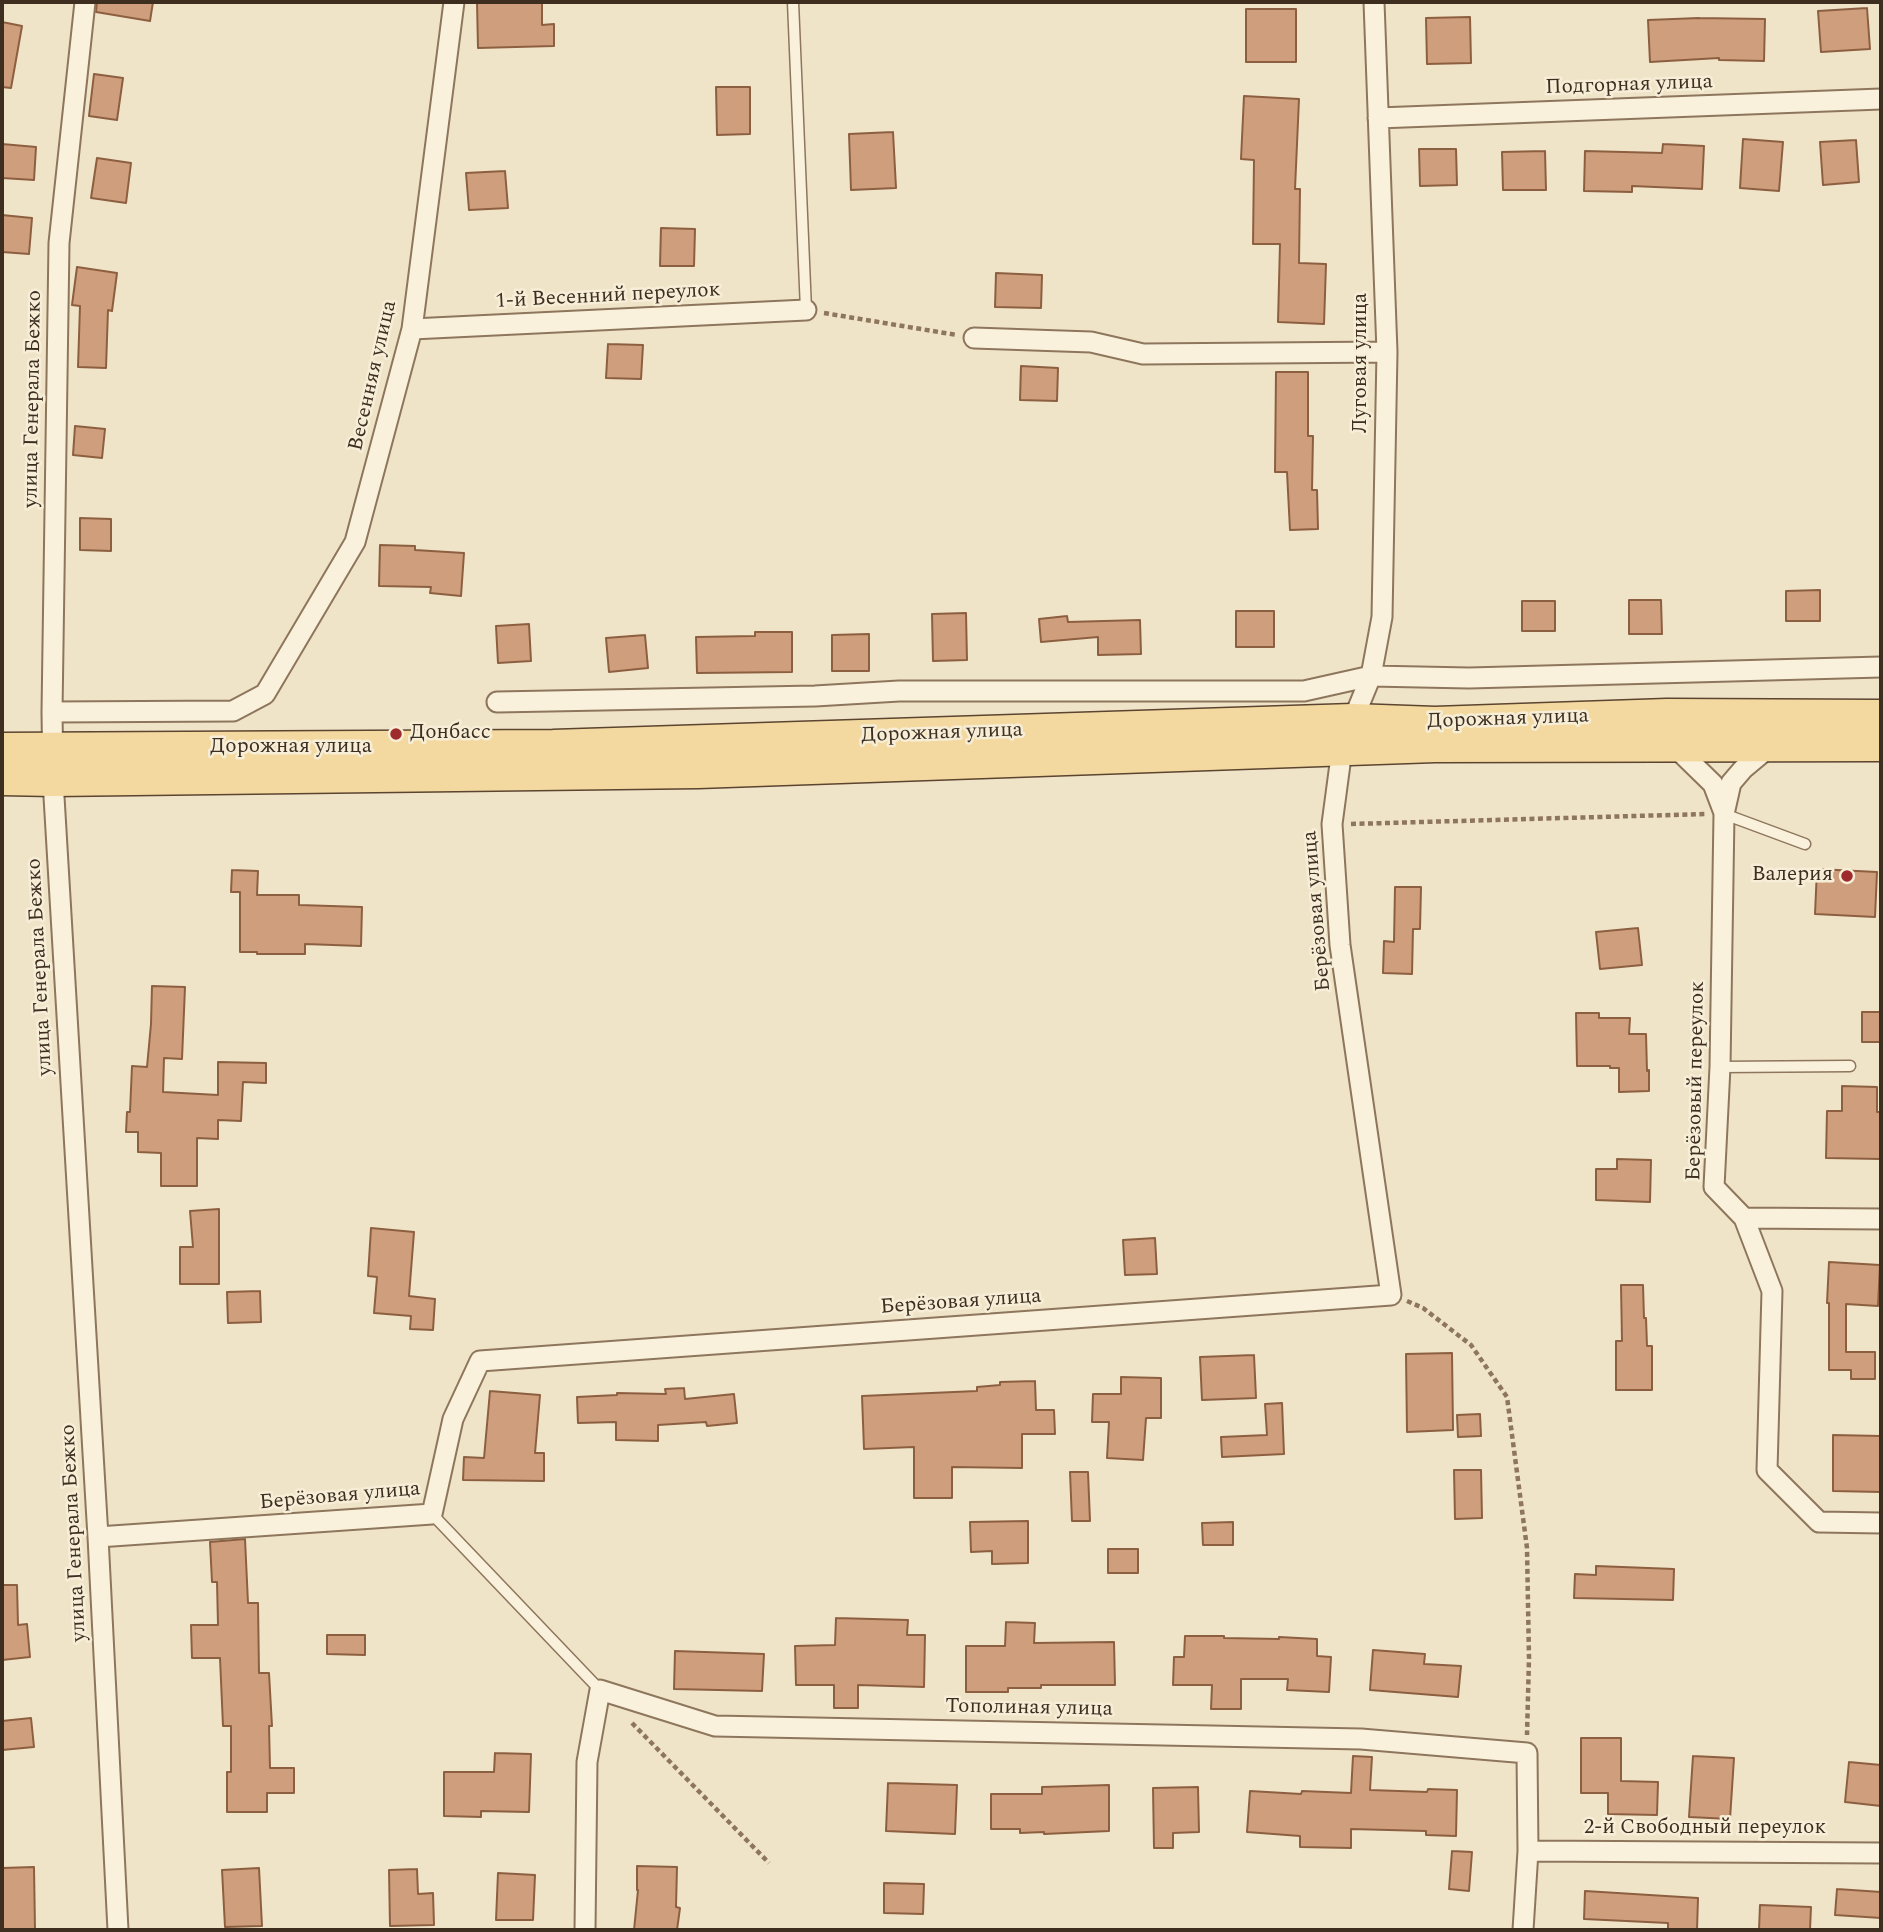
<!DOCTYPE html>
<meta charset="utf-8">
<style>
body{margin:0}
#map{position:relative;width:1883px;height:1932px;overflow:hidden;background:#f0e4c8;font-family:Spectral,serif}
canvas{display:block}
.frame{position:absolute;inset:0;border:4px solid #3d2e20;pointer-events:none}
</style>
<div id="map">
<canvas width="1883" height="1932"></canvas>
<div class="frame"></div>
</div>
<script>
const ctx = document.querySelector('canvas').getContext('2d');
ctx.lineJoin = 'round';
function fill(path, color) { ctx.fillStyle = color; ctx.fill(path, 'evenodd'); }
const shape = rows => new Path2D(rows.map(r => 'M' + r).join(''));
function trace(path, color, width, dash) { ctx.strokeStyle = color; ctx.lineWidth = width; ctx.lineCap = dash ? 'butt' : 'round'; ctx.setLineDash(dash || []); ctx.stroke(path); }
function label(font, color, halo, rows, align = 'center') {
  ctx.font = font + ' Spectral,serif'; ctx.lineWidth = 5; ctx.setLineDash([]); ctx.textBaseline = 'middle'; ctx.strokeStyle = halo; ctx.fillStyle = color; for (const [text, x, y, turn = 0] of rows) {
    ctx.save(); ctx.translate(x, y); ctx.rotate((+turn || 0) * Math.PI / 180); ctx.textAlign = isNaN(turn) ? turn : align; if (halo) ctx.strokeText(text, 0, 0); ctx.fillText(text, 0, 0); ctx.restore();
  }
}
const building = shape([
 [97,2,153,2,150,21,96,12,97,2],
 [477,2,542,2,542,25,554,24,554,46,478,48,477,2],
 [1867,8,1870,49,1821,52,1818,11,1867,8],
 [1246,9,1296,9,1296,62,1246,62,1246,9],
 [1470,17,1471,63,1427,64,1426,18,1470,17],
 [1699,18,1765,19,1764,61,1719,60,1719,58,1650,62,1648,20,1699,18],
 [2,22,22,26,11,88,2,87,2,22],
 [94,74,123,78,117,120,89,116,94,74],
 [716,87,750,87,750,134,717,135,716,87],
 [1244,96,1299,99,1295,189,1300,189,1299,263,1326,264,1324,324,1278,322,1280,244,1253,244,1254,160,1241,159,1244,96],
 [893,132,896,188,851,190,849,134,893,132],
 [1743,139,1783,142,1779,191,1740,188,1743,139],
 [1856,140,1859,182,1823,185,1820,142,1856,140],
 [2,144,36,147,34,180,2,178,2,144],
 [1663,144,1704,146,1702,189,1632,186,1632,192,1584,191,1585,151,1662,153,1663,144],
 [1419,149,1456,149,1457,185,1420,186,1419,149],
 [1545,151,1546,190,1503,190,1502,152,1545,151],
 [97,158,131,163,126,203,91,198,97,158],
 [505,171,508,208,469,210,466,173,505,171],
 [2,215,32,218,29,254,2,252,2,215],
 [661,228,695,229,694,266,660,266,661,228],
 [77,267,117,273,112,311,108,310,106,368,78,367,80,306,72,305,77,267],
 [996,273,1042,275,1041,308,995,307,996,273],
 [608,344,643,345,641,379,606,378,608,344],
 [1021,366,1058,368,1057,401,1020,400,1021,366],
 [1276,372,1308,372,1308,436,1313,436,1312,490,1317,490,1318,529,1290,530,1287,472,1275,472,1276,372],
 [75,426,105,429,102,458,73,455,75,426],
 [80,518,111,519,111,551,80,550,80,518],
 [380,545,415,546,415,550,464,553,461,596,430,593,431,587,379,586,380,545],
 [1820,590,1820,621,1786,621,1786,591,1820,590],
 [1629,600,1661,600,1662,634,1629,634,1629,600],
 [1522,601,1555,601,1555,631,1522,631,1522,601],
 [1236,611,1274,611,1274,647,1236,647,1236,611],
 [966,613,967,660,933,661,932,614,966,613],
 [1067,616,1068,622,1140,620,1141,654,1098,655,1098,637,1041,642,1039,619,1067,616],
 [529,624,531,661,498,663,496,626,529,624],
 [755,632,792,632,792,672,697,673,696,637,755,636,755,632],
 [869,634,869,671,832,671,832,635,869,634],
 [645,635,648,668,609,672,606,638,645,635],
 [1817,869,1877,872,1875,917,1815,914,1817,869],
 [232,870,258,871,257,895,299,895,299,905,362,907,361,946,305,944,305,954,257,954,257,952,240,952,240,892,231,892,232,870],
 [1395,887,1421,887,1420,929,1413,929,1412,974,1383,973,1384,941,1394,942,1395,887],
 [1638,928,1642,965,1600,969,1596,932,1638,928],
 [152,986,185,987,182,1059,164,1058,163,1092,218,1095,218,1062,266,1063,266,1083,243,1082,241,1121,218,1120,218,1139,197,1138,197,1186,161,1186,161,1153,138,1152,138,1132,126,1132,127,1112,130,1112,132,1066,147,1067,151,1024,152,986],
 [1862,1012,1881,1012,1881,1042,1862,1042,1862,1012],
 [1576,1013,1599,1013,1599,1018,1630,1018,1629,1034,1646,1034,1647,1071,1649,1070,1649,1091,1619,1092,1619,1068,1610,1068,1610,1066,1577,1066,1576,1013],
 [1842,1086,1877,1087,1877,1112,1881,1112,1881,1159,1826,1158,1827,1111,1842,1111,1842,1086],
 [1617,1159,1651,1160,1650,1202,1596,1200,1596,1169,1617,1169,1617,1159],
 [219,1209,219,1284,180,1284,180,1247,193,1247,190,1211,219,1209],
 [371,1228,414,1232,409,1296,435,1299,433,1330,410,1329,411,1316,374,1313,377,1277,368,1276,371,1228],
 [1155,1238,1157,1274,1125,1275,1123,1240,1155,1238],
 [1829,1262,1880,1265,1878,1306,1846,1304,1846,1352,1875,1352,1875,1379,1851,1379,1851,1370,1829,1370,1829,1303,1827,1303,1829,1262],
 [1621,1285,1643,1285,1644,1318,1646,1318,1647,1346,1652,1346,1652,1390,1616,1390,1616,1341,1622,1341,1621,1285],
 [260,1291,261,1322,228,1323,227,1292,260,1291],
 [1452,1353,1453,1430,1407,1432,1406,1354,1452,1353],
 [1254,1355,1256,1398,1202,1400,1200,1357,1254,1355],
 [1121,1377,1161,1378,1161,1418,1146,1418,1143,1460,1107,1458,1109,1422,1092,1422,1093,1394,1121,1394,1121,1377],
 [1035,1381,1036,1410,1054,1410,1055,1434,1022,1434,1022,1468,952,1467,952,1498,914,1498,914,1447,864,1449,862,1396,977,1391,977,1387,1000,1385,1000,1382,1035,1381],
 [684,1388,685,1399,734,1394,737,1423,707,1426,706,1422,658,1425,658,1441,616,1440,616,1422,578,1423,577,1397,617,1395,617,1393,666,1394,665,1389,684,1388],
 [490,1391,540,1395,535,1453,544,1453,544,1481,463,1480,464,1457,484,1458,490,1391],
 [1282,1403,1284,1454,1222,1457,1221,1437,1267,1435,1265,1404,1282,1403],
 [1480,1414,1481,1436,1458,1437,1457,1415,1480,1414],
 [1833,1435,1881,1436,1881,1492,1833,1491,1833,1435],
 [1454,1470,1481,1470,1482,1518,1455,1519,1454,1470],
 [1070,1472,1088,1472,1090,1521,1072,1521,1070,1472],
 [1028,1521,1028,1563,992,1564,992,1551,971,1552,970,1522,1028,1521],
 [1233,1522,1233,1545,1203,1545,1202,1523,1233,1522],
 [245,1539,248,1603,258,1603,259,1673,269,1673,272,1726,269,1726,270,1768,294,1768,294,1793,267,1793,267,1812,227,1812,227,1772,231,1772,231,1726,223,1726,220,1658,192,1658,191,1625,218,1625,217,1582,212,1582,210,1542,245,1539],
 [1108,1549,1138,1549,1138,1573,1108,1573,1108,1549],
 [1596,1566,1674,1569,1673,1600,1574,1598,1575,1574,1596,1575,1596,1566],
 [2,1585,17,1585,18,1625,27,1624,30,1657,2,1660,2,1585],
 [836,1618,908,1620,907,1635,925,1635,924,1687,858,1685,858,1708,834,1708,834,1685,796,1685,795,1646,835,1645,836,1618],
 [1006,1622,1035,1623,1034,1643,1114,1642,1115,1685,1041,1685,1041,1688,1008,1688,1008,1692,966,1692,966,1646,1005,1646,1006,1622],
 [327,1635,365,1635,365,1655,327,1654,327,1635],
 [1185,1636,1224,1636,1224,1638,1279,1639,1279,1637,1317,1639,1317,1656,1331,1657,1329,1692,1287,1690,1288,1679,1241,1679,1241,1709,1211,1709,1212,1685,1173,1685,1174,1657,1184,1657,1185,1636],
 [1373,1650,1425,1654,1424,1664,1461,1666,1458,1697,1370,1690,1373,1650],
 [675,1651,764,1654,762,1691,674,1689,675,1651],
 [31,1718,34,1747,2,1750,2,1721,31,1718],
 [1581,1738,1621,1738,1621,1781,1658,1782,1657,1815,1608,1814,1608,1793,1581,1793,1581,1738],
 [495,1753,531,1754,529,1812,481,1811,481,1817,444,1816,444,1772,494,1772,495,1753],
 [1353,1756,1372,1757,1370,1790,1427,1792,1428,1789,1457,1790,1456,1836,1426,1835,1426,1831,1351,1829,1351,1848,1300,1847,1300,1836,1247,1832,1250,1791,1301,1794,1302,1791,1351,1793,1353,1756],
 [1693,1756,1734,1758,1730,1819,1689,1817,1693,1756],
 [1849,1762,1881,1765,1881,1806,1845,1802,1849,1762],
 [888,1783,957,1785,955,1834,886,1831,888,1783],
 [1109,1785,1109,1831,1044,1834,1044,1832,1020,1833,1020,1829,991,1829,991,1794,1042,1794,1042,1787,1109,1785],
 [1198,1787,1199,1832,1173,1833,1173,1848,1154,1848,1153,1788,1198,1787],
 [1452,1851,1472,1852,1469,1891,1449,1889,1452,1851],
 [637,1866,677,1867,676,1907,680,1908,677,1930,634,1930,638,1890,637,1890,637,1866],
 [34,1867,35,1930,2,1930,2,1868,34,1867],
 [259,1868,262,1926,225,1927,222,1870,259,1868],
 [417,1869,418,1894,433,1893,434,1925,390,1926,389,1870,417,1869],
 [498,1873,535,1875,533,1920,496,1920,498,1873],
 [884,1883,924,1884,923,1914,884,1913,884,1883],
 [1837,1889,1881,1892,1881,1918,1835,1915,1837,1889],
 [1585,1891,1698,1898,1697,1930,1668,1930,1668,1923,1584,1919,1585,1891],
 [1760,1905,1811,1907,1810,1930,1759,1930,1760,1905]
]);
fill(building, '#cf9f7d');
trace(building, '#8d5f41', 2);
const service = shape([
 [793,2,806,310],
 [1724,814,1805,844],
 [1720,1067,1850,1066],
 [432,1514,600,1690]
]);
const minor = shape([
 [85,2,59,243,52,712,53,780,98,1537,118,1930],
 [1378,118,1881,99],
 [412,329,806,310],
 [974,338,1091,342,1143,354,1387,352],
 [497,702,815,696,899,691,1304,691,1371,676,1469,678,1881,667],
 [52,712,233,711,265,694,355,542,412,329,454,2],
 [1353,720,1371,676,1382,617,1387,352,1374,2],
 [1672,744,1713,784,1724,813],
 [1773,744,1743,769,1731,783,1724,814,1720,1067,1714,1187,1744,1218,1772,1291,1767,1470,1819,1522,1881,1523],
 [1744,1218,1881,1219],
 [98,1537,432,1514,453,1419,480,1361,1391,1295,1340,945,1332,824,1342,749],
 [1528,1851,1881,1853],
 [585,1930,587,1762,600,1690,715,1726,1361,1739,1527,1753,1528,1851,1523,1930]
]);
const primary = shape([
 [2,749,553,746,1353,720,1435,723,1667,715,1881,716],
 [2,779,53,780,698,772,1435,746,1881,745]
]);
trace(service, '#8d765c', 13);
trace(minor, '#8d765c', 23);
trace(primary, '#5b4430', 35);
trace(shape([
 [824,313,957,335],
 [1351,824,1706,814],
 [1407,1301,1423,1308,1471,1345,1507,1397,1527,1548,1529,1658,1527,1735],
 [632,1723,769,1863]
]), '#8d765c', 4.5, [5, 3.5]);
trace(service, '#faf1dc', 10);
trace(minor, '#faf1dc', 19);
trace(primary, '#f3d9a0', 32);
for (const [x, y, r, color] of [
 [396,734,7,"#9e2a2b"],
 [1847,876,7,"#9e2a2b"]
]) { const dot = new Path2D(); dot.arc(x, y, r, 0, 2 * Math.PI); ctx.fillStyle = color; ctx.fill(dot); trace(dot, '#f7eed8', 2.5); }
label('21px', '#3d2e20', '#f7eed8', [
 ["Подгорная улица",1629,86,-2],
 ["1-й Весенний переулок",608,297,-3],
 ["Луговая улица",1362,363,-90],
 ["Весенняя улица",374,376,-77],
 ["улица Генерала Бежко",34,399,-89],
 ["Дорожная улица",1508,720,-2],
 ["Дорожная улица",942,734,-2],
 ["Дорожная улица",291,748],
 ["Берёзовая улица",1318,911,-95],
 ["улица Генерала Бежко",41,967,-93],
 ["Берёзовый переулок",1697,1081,-89],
 ["Берёзовая улица",961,1303,-4],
 ["Берёзовая улица",340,1497,-5],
 ["улица Генерала Бежко",75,1533,-93],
 ["Тополиная улица",1029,1709,1],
 ["2-й Свободный переулок",1705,1829]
]);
label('21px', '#3d2e20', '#f7eed8', [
 ["Донбасс",410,734],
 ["Валерия",1833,876,"right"]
], 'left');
</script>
